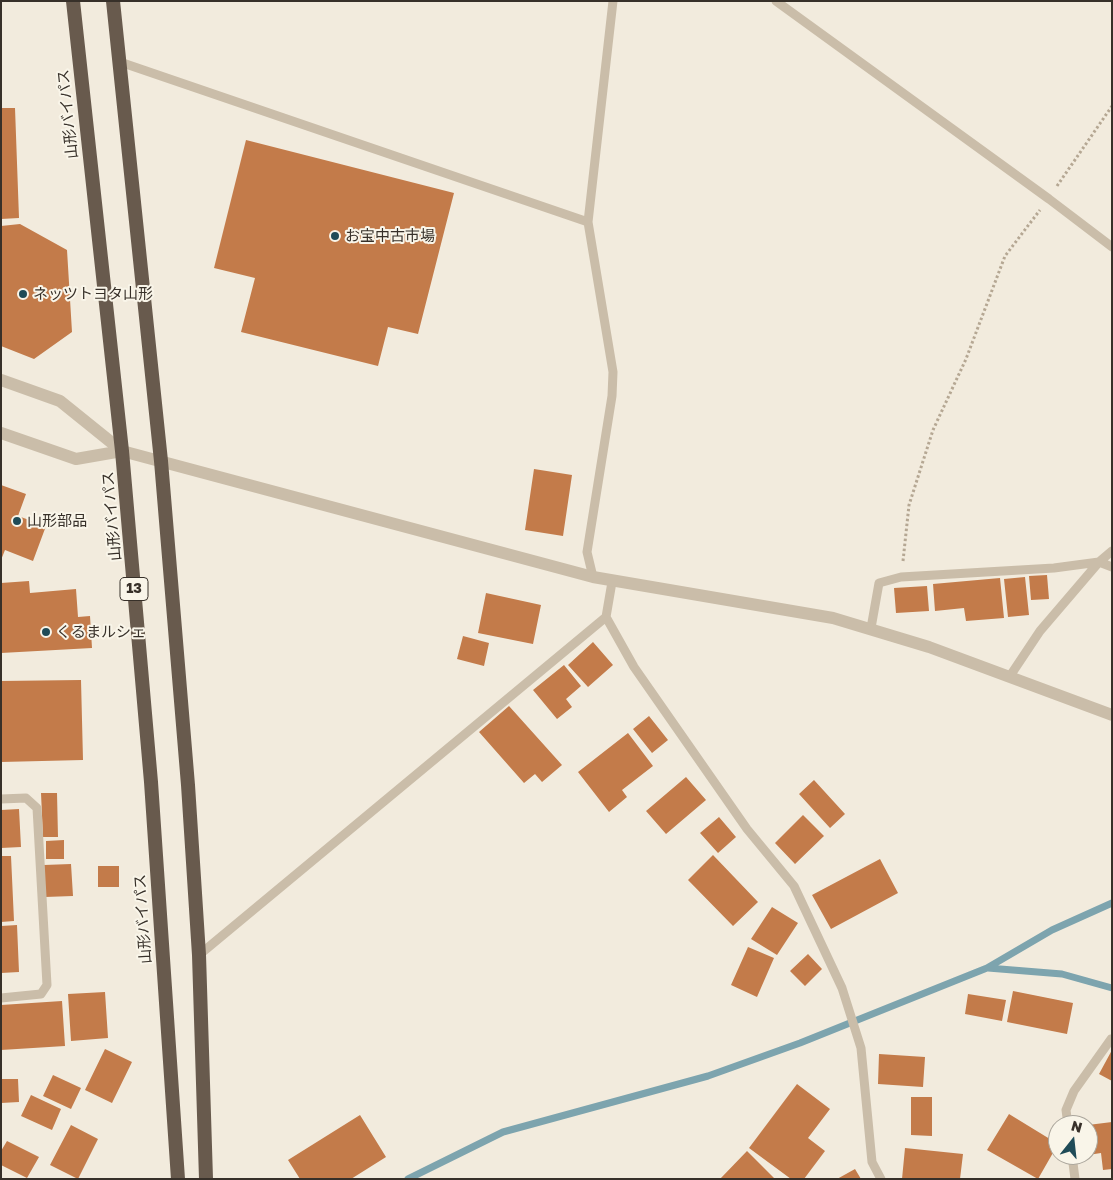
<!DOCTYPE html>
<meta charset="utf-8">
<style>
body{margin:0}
#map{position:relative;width:1113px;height:1180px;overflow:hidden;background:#f2ebdd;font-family:"Golos Text",sans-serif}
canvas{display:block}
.frame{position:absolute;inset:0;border:2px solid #373029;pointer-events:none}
.north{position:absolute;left:1048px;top:1115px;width:50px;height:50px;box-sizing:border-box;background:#f9f5e9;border:1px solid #aba69c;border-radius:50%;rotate:16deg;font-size:14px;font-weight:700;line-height:20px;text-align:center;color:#373029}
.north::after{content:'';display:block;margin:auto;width:18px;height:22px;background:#1f4b57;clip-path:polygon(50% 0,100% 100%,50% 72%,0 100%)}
</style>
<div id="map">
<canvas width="1113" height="1180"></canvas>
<div class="frame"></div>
<div class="north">N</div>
</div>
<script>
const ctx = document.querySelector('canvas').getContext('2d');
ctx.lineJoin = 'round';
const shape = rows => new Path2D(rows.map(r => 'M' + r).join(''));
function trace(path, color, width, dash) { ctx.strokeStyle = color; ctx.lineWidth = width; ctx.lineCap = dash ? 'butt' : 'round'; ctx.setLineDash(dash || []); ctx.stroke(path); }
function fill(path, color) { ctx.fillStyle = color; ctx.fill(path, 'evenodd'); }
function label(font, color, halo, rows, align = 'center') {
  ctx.font = font + ' "Golos Text","Noto Sans JP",sans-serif'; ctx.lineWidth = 4; ctx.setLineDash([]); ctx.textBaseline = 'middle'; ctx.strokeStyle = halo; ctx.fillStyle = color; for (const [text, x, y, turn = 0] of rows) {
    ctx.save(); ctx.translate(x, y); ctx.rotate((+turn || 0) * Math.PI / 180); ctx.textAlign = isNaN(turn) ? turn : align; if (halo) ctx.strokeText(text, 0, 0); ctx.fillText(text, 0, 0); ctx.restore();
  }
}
trace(shape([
 [988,968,1062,974,1112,988],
 [408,1179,503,1132,708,1076,800,1043,987,968,1052,930,1112,903]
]), '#7da4ae', 7);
fill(shape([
 [1,108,15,108,19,218,1,219],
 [246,140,454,193,418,334,388,327,378,366,241,332,255,278,214,268],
 [20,224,67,250,72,332,34,359,1,346,1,226],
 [534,469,572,475,563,536,525,530],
 [1,485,26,494,18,516,46,526,33,561,5,550,1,560],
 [1047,575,1049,599,1031,600,1029,576],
 [1025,577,1029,615,1008,617,1004,579],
 [1000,578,1004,618,966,621,964,608,935,611,933,584],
 [29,581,30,593,76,589,78,617,90,616,92,648,1,653,1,583],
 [927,586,929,611,896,613,894,588],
 [486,593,541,605,533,644,478,633],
 [463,636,489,643,484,666,457,659],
 [593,642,613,665,588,687,568,665],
 [564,665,581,686,566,699,572,707,557,719,533,690],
 [81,680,83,760,1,762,1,681],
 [509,706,562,765,542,782,535,774,524,783,479,732],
 [649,716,668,740,652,753,633,729],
 [628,733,653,766,622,790,627,797,609,812,578,772],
 [686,777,706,800,666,834,646,811],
 [814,780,845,814,830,828,799,794],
 [41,793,57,793,58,837,43,837],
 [19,809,21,847,1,848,1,810],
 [803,815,824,836,795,864,775,843],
 [719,817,736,837,718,853,700,833],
 [64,840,64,859,46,859,46,841],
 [713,855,758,902,733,926,688,880],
 [1,856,11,856,14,921,1,922],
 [880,859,898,893,831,929,812,895],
 [71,864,73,896,45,897,44,865],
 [98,866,119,866,119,887,98,887],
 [772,907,798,923,777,955,751,939],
 [17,925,19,972,1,973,1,926],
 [748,947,774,958,757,997,731,985],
 [808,954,822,969,805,986,790,971],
 [1013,991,1073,1003,1067,1034,1007,1022],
 [105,992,108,1038,71,1041,68,994],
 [968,994,1006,1000,1002,1021,965,1014],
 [62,1001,65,1046,1,1050,1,1005],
 [105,1049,132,1062,112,1103,85,1090],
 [1112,1050,1112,1081,1099,1074],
 [879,1054,925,1057,923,1087,878,1084],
 [53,1075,81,1088,71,1109,43,1096],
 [1,1079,18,1079,19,1102,1,1103],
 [797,1084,830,1109,808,1138,825,1151,804,1179,791,1179,749,1148],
 [31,1095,61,1109,52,1130,21,1116],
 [911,1097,932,1097,932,1136,911,1135],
 [1009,1114,1058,1144,1038,1179,987,1150],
 [360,1115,386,1157,351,1179,300,1179,288,1160],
 [1112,1122,1112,1169,1103,1170,1101,1153,1088,1155,1088,1125],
 [71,1125,98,1139,78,1179,50,1165],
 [7,1141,39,1157,27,1178,1,1165,1,1151],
 [905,1148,963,1154,960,1179,902,1179],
 [747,1151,775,1179,720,1179],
 [855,1169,861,1179,837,1179]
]), '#c37b4a');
trace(shape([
 [1057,186,1112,106],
 [903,561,909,505,933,430,966,359,1005,256,1040,210]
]), '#b5a793', 3, [2.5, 2.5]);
trace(shape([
 [776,1,1049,199,1112,247],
 [120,62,588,222],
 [593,577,587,552,612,396,613,372,588,222,613,1],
 [606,617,634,667,747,829,794,886,842,988,861,1048,872,1162,881,1179],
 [871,628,879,583,901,577,1054,568,1099,562,1112,567],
 [1010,676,1040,631,1099,562,1112,551],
 [1,799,26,798,37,808,47,985,41,994,1,998],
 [199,955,606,617,612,582],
 [1068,1125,1066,1110,1074,1091,1111,1039],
 [1072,1155,1075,1179]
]), '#cabda9', 9);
trace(shape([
 [1,380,60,401,122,451,593,577,833,618,929,647,1112,715],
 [1,433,76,459,122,451]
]), '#cabda9', 12);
trace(shape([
 [73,1,122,451,151,782,178,1179],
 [113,1,161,461,188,785,199,955,206,1179]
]), '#685a4d', 14);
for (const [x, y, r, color] of [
 [335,236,5,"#1f4b57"],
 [23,294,5,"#1f4b57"],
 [17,521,5,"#1f4b57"],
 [46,632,5,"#1f4b57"]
]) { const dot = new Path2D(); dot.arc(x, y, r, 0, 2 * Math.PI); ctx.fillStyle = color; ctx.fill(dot); trace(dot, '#f9f5e9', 2); }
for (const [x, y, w] of [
 [134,589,28]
]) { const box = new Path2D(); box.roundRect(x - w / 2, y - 11.5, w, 23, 4); ctx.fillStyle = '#f9f5e9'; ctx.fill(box); trace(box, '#373029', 1); }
label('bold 14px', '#373029', null, [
 ["13",134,589]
]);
label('15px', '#373029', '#f9f5e9', [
 ["山形バイパス",68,114,-96],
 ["山形バイパス",112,516,-95],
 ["山形バイパス",143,919,-94]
]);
label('15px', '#373029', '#f9f5e9', [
 ["お宝中古市場",345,236],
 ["ネッツトヨタ山形",33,294],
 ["山形部品",27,521],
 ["くるまルシェ",56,632]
], 'left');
</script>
